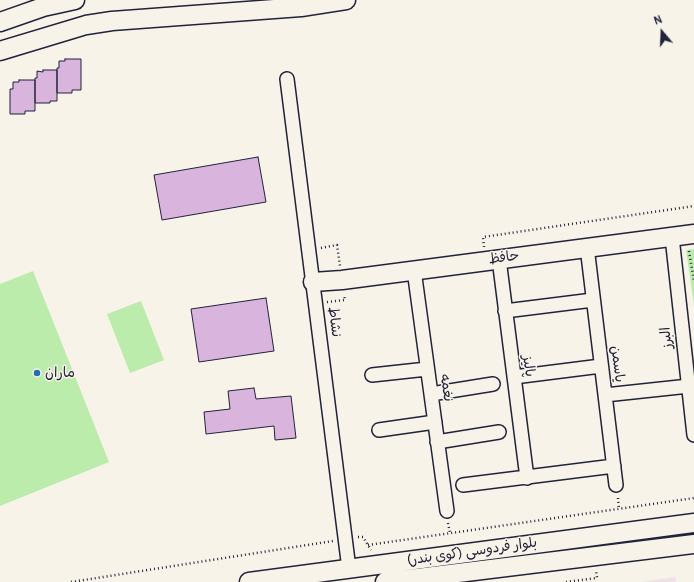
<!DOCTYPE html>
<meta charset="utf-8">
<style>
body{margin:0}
#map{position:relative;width:694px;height:582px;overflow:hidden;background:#f7f3e8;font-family:Pangolin,sans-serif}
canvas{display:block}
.north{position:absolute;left:642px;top:12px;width:40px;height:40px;-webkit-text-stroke:3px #f7f3e8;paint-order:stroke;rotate:341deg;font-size:11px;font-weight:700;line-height:16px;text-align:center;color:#22223b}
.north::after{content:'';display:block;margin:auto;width:14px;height:18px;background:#22223b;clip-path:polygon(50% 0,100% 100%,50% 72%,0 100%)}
</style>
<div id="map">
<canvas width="694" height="582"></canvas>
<div class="north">N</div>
</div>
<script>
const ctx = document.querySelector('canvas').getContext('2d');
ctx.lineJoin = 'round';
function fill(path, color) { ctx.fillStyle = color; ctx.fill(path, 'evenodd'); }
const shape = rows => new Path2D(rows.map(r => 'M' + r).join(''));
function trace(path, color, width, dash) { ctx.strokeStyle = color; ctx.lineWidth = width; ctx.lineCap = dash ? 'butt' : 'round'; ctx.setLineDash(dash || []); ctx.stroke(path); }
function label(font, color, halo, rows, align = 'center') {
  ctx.font = font + ' Pangolin,"Playpen Sans Arabic",sans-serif'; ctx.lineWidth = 3; ctx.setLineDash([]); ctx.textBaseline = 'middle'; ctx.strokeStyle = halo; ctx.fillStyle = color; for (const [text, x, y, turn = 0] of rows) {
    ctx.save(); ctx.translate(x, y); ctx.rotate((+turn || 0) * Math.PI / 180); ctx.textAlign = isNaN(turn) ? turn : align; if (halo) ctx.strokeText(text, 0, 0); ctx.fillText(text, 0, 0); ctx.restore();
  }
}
fill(shape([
 [675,577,676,582,642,582]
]), '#eee0e5');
fill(shape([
 [694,249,694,305,686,250],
 [33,271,109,462,0,506,0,284],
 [141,301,164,360,130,373,107,314]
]), '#bcecab');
const building = shape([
 [65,59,81,59,81,90,72,90,72,93,57,93,57,68,59,68,59,61,65,61,65,59],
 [43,70,57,70,57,101,50,101,50,103,35,103,35,78,37,78,37,71,43,72,43,70],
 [19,80,35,80,35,111,25,111,25,114,10,114,10,89,13,89,13,82,19,82,19,80],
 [258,157,266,202,162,220,154,175,258,157],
 [266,298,274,351,199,362,191,309,266,298],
 [254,388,256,399,291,396,296,438,275,440,274,426,206,434,204,412,230,409,228,391,254,388]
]);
fill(building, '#d9b4dd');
trace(building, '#22223b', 1);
const street = shape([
 [287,79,349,569],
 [672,237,694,435],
 [587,247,616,485],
 [499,259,527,478],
 [414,270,447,511],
 [505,311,593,300],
 [372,375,427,369],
 [514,377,601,366],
 [431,394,493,384],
 [605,395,689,386],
 [379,430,435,422],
 [437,442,499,432],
 [463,485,614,466]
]);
const secondary = shape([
 [0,22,43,7,75,0],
 [0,51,86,25,112,21,301,7,346,0],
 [313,282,342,280,694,234],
 [249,582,694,523],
 [385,582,694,544]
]);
trace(street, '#22223b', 16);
trace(secondary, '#22223b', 21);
trace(shape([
 [484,247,483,237,694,206],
 [321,248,337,245,340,266],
 [689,251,694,281],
 [327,302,345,300,344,295],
 [618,498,619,509],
 [448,523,450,533],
 [358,537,363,537,371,550],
 [368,545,694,498],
 [71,582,333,541],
 [566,582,597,578,596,570]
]), '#22223b', 2.5, [1, 3]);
trace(street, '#f7f3e8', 13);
trace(secondary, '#f7f3e8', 18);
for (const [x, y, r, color] of [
 [37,373,4,"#1f6fb2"]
]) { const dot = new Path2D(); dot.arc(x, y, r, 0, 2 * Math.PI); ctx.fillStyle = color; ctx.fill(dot); trace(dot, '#f7f3e8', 1.5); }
label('14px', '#22223b', '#f7f3e8', [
 ["حافظ",504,258,-8],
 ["نشاط",334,322,83],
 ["البرز",667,338,-96],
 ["یاسمن",617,364,83],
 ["پالیز",528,366,82],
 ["نغمه",446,388,82],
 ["بلوار فردوسی (کوی بندر)",472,552,-8]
]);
label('14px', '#22223b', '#f7f3e8', [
 ["ماران",45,373]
], 'left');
</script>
